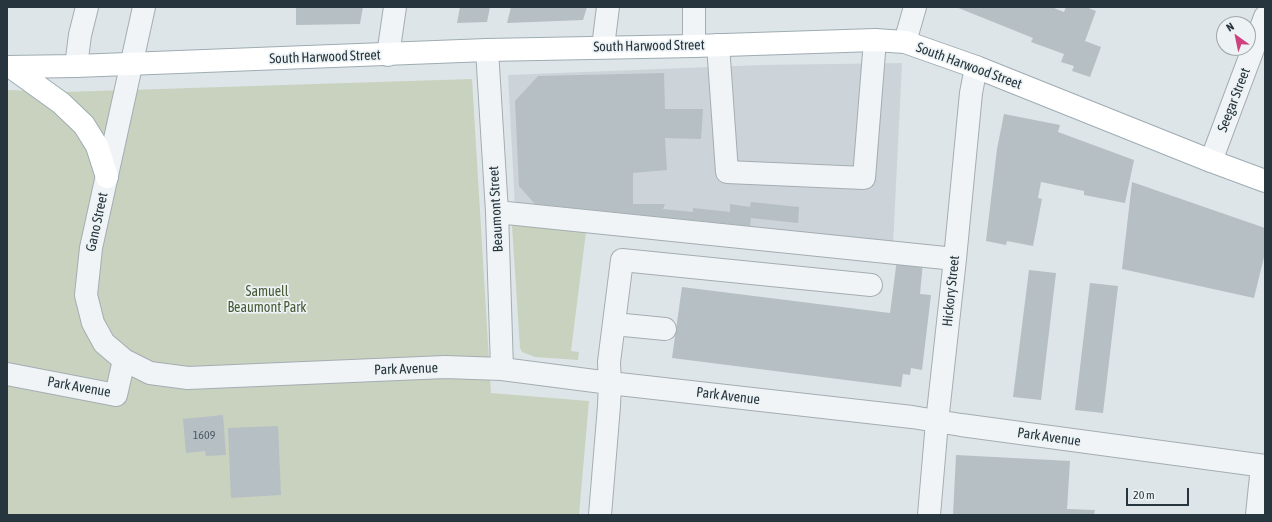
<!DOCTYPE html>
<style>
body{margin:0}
#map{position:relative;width:1272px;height:522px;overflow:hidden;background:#dee5e8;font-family:"Asap Condensed",sans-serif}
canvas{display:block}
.frame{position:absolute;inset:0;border:8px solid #27363e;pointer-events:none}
.north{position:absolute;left:1216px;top:16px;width:40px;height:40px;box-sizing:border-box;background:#edf3f5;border:1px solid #9ea7ac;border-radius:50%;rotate:327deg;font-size:11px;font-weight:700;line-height:16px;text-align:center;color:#27363e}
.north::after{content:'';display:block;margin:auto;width:14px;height:18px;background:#ce4280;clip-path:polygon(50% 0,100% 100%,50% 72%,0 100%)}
.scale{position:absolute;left:1126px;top:488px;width:63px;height:18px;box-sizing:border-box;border:2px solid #27363e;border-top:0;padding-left:5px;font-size:12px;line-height:14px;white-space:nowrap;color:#27363e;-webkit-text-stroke:3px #edf3f5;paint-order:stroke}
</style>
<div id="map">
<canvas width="1272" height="522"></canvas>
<div class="frame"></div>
<div class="north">N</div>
<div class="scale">20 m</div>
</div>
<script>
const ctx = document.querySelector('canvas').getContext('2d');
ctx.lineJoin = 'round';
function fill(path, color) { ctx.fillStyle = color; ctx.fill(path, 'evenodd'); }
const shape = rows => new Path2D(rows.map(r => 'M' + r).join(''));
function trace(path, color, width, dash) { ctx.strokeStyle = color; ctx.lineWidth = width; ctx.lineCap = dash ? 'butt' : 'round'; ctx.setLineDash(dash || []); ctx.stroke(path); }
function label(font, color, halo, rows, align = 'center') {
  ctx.font = font + ' "Asap Condensed",sans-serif'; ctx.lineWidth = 3.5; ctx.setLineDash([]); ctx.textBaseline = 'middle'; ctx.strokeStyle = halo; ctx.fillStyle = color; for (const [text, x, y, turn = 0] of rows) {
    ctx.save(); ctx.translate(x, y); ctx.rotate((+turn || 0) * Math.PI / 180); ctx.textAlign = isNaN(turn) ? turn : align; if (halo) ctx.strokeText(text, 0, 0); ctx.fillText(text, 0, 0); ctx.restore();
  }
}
fill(shape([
 [902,63,893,245,515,206,508,75,761,65]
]), '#ccd4da');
fill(shape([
 [472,79,491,393,589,401,579,515,7,515,7,90,65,92],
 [523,218,587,224,571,351,579,352,578,360,535,357,522,352,520,348,512,226]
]), '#c9d2bf');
fill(shape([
 [296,7,363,7,360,24,296,25],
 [460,7,490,7,487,22,457,23],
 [511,7,587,7,583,20,507,23],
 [956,7,1054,7,1054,8,1064,12,1066,7,1086,7,1096,11,1085,41,1101,47,1090,77,1072,71,1074,66,1061,62,1064,54,1031,42,1033,38],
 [664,73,665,109,703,109,701,139,665,138,667,170,633,173,633,204,665,204,663,209,693,212,693,208,730,212,730,204,750,207,751,202,799,207,798,223,751,218,750,226,535,204,519,186,515,101,538,76],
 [1004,114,1060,125,1058,132,1134,160,1125,203,1084,195,1084,191,1041,182,1038,198,1042,199,1033,246,1007,241,1006,245,986,241,997,149],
 [1132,182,1265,228,1265,253,1254,298,1122,269],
 [897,259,923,262,920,294,931,295,922,370,911,368,910,375,903,374,901,387,672,358,682,287,890,313],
 [1029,270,1056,273,1041,400,1013,397],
 [1090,283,1118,286,1103,413,1075,410],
 [223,415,226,455,206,456,205,451,186,453,183,419],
 [278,426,281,495,231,498,228,428],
 [956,455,1070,461,1067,509,1095,510,1094,515,953,515]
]), '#b5bfc4');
const minor = shape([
 [144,7,91,248,86,295,93,323,104,343,124,360,150,373,188,378,445,367,502,369,610,383,912,417,961,425,1265,466],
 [694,7,694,46],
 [905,42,915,7],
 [718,45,727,172,864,178,875,40],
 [603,47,608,7],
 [487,50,497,212,502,369],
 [388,55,395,7],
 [76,66,80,35,87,7],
 [1211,161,1265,17],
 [497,212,955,259],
 [614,324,665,329],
 [7,374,116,395,124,360],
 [600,515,609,406,610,383,609,362,622,260,871,285],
 [929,515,937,422,955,259,971,93,976,67],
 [1257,515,1262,466]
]);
const major = shape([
 [7,67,76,66,487,50,694,46,875,40,905,42,976,67,1211,161,1265,181],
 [11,67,61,103,84,125,97,146,107,177]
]);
trace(minor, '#a3adb2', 24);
trace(major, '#9dacb3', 24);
trace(minor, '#f1f4f6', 22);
trace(major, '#fff', 22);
label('12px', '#4a5860', null, [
 ["1609",204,435]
]);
label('14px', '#27363e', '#edf3f5', [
 ["South Harwood Street",649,46,-1],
 ["South Harwood Street",325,57,-2],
 ["South Harwood Street",969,66,20],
 ["Seegar Street",1234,100,-69],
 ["Beaumont Street",496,209,-93],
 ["Gano Street",97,222,-78],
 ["Hickory Street",951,291,-84],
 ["Park Avenue",406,369,-2],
 ["Park Avenue",79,387,10],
 ["Park Avenue",728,396,7],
 ["Park Avenue",1049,437,8]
]);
label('14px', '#475a35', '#edf3f5', [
 ["Samuell",267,292],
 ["Beaumont Park",267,308]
]);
</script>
